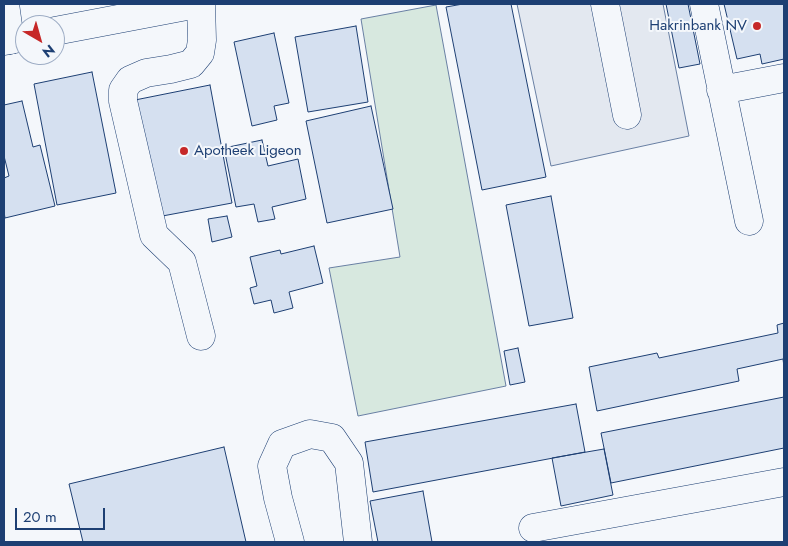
<!DOCTYPE html>
<style>
body{margin:0}
#map{position:relative;width:788px;height:546px;overflow:hidden;background:#f4f7fb;font-family:Jost,sans-serif}
canvas{display:block}
.frame{position:absolute;inset:0;border:5px solid #1d3f73;pointer-events:none}
.north{position:absolute;left:15px;top:15px;width:50px;height:50px;box-sizing:border-box;background:#f4f7fb;border:1px solid #9eadc5;border-radius:50%;rotate:142deg;font-size:14px;font-weight:700;line-height:20px;text-align:center;color:#1d3f73}
.north::after{content:'';display:block;margin:auto;width:18px;height:22px;background:#c62828;clip-path:polygon(50% 0,100% 100%,50% 72%,0 100%)}
.scale{position:absolute;left:15px;top:508px;width:90px;height:22px;box-sizing:border-box;border:2px solid #1d3f73;border-top:0;padding-left:6px;font-size:15px;line-height:18px;white-space:nowrap;color:#1d3f73;-webkit-text-stroke:4px #f4f7fb;paint-order:stroke}
</style>
<div id="map">
<canvas width="788" height="546"></canvas>
<div class="frame"></div>
<div class="north">N</div>
<div class="scale">20 m</div>
</div>
<script>
const ctx = document.querySelector('canvas').getContext('2d');
ctx.lineJoin = 'round';
function fill(path, color) { ctx.fillStyle = color; ctx.fill(path, 'evenodd'); }
const shape = rows => new Path2D(rows.map(r => 'M' + r).join(''));
function trace(path, color, width, dash) { ctx.strokeStyle = color; ctx.lineWidth = width; ctx.lineCap = dash ? 'butt' : 'round'; ctx.setLineDash(dash || []); ctx.stroke(path); }
function label(font, color, halo, rows, align = 'center') {
  ctx.font = font + ' Jost,sans-serif'; ctx.lineWidth = 4; ctx.setLineDash([]); ctx.textBaseline = 'middle'; ctx.strokeStyle = halo; ctx.fillStyle = color; for (const [text, x, y, turn = 0] of rows) {
    ctx.save(); ctx.translate(x, y); ctx.rotate((+turn || 0) * Math.PI / 180); ctx.textAlign = isNaN(turn) ? turn : align; if (halo) ctx.strokeText(text, 0, 0); ctx.fillText(text, 0, 0); ctx.restore();
  }
}
const green = shape([
 [436,5,506,386,358,416,329,268,400,257,361,19,436,5]
]);
fill(green, '#d7e8df');
trace(green, '#687fa3', 1);
const parking = shape([
 [517,4,663,4,689,136,551,166,517,4]
]);
fill(parking, '#e3e8f0');
trace(parking, '#687fa3', 1);
const building = shape([
 [463,4,511,4,546,177,482,190,446,7,463,4],
 [666,4,688,4,700,64,679,68,666,4],
 [724,4,784,4,784,59,762,64,760,54,737,59,724,4],
 [356,26,368,102,308,112,295,37,356,26],
 [274,33,289,103,274,106,277,120,252,126,234,42,274,33],
 [92,72,116,193,57,205,34,84,92,72],
 [210,85,232,203,157,217,135,100,210,85],
 [22,101,33,147,40,145,55,206,5,218,4,212,4,178,9,176,4,156,4,105,22,101],
 [371,106,393,209,327,223,306,121,371,106],
 [262,140,268,166,298,159,306,199,272,207,275,219,258,222,254,204,236,207,224,148,262,140],
 [551,196,573,318,529,326,506,205,551,196],
 [227,216,232,237,212,242,208,219,227,216],
 [314,246,323,283,289,292,293,308,274,313,271,300,254,304,250,288,257,286,250,257,280,250,281,254,314,246],
 [784,323,784,367,783,359,737,369,739,381,597,411,589,367,657,353,659,358,778,333,777,325,784,323],
 [518,348,525,382,510,385,504,351,518,348],
 [784,397,784,448,611,483,601,433,784,397],
 [576,404,585,452,373,492,365,442,576,404],
 [224,447,246,542,83,542,69,484,224,447],
 [604,449,613,495,561,506,552,458,604,449],
 [423,491,432,542,378,542,370,501,423,491]
]);
fill(building, '#d5e0f0');
trace(building, '#1d3f73', 1);
const minor = shape([
 [5,4,10,40],
 [605,4,627,115],
 [704,4,749,221],
 [721,90,784,78],
 [201,336,182,262,154,235,123,101,123,90,130,80,146,73,171,69,191,64,200,53,202,40,201,4],
 [533,528,784,482],
 [290,542,278,498,272,466,282,444,310,434,332,438,349,463,358,542]
]);
const major = shape([
 [55,31,197,4],
 [4,41,25,37]
]);
trace(minor, '#1d3f73', 29);
trace(major, '#1d3f73', 29);
trace(minor, '#f4f7fb', 28);
trace(major, '#f4f7fb', 28);
for (const [x, y, r, color] of [
 [757,26,5,"#c62828"],
 [184,151,5,"#c62828"]
]) { const dot = new Path2D(); dot.arc(x, y, r, 0, 2 * Math.PI); ctx.fillStyle = color; ctx.fill(dot); trace(dot, '#f4f7fb', 2); }
label('15px', '#1d3f73', '#f4f7fb', [
 ["Hakrinbank NV",747,26],
 ["Apotheek Ligeon",194,151,"left"]
], 'right');
</script>
